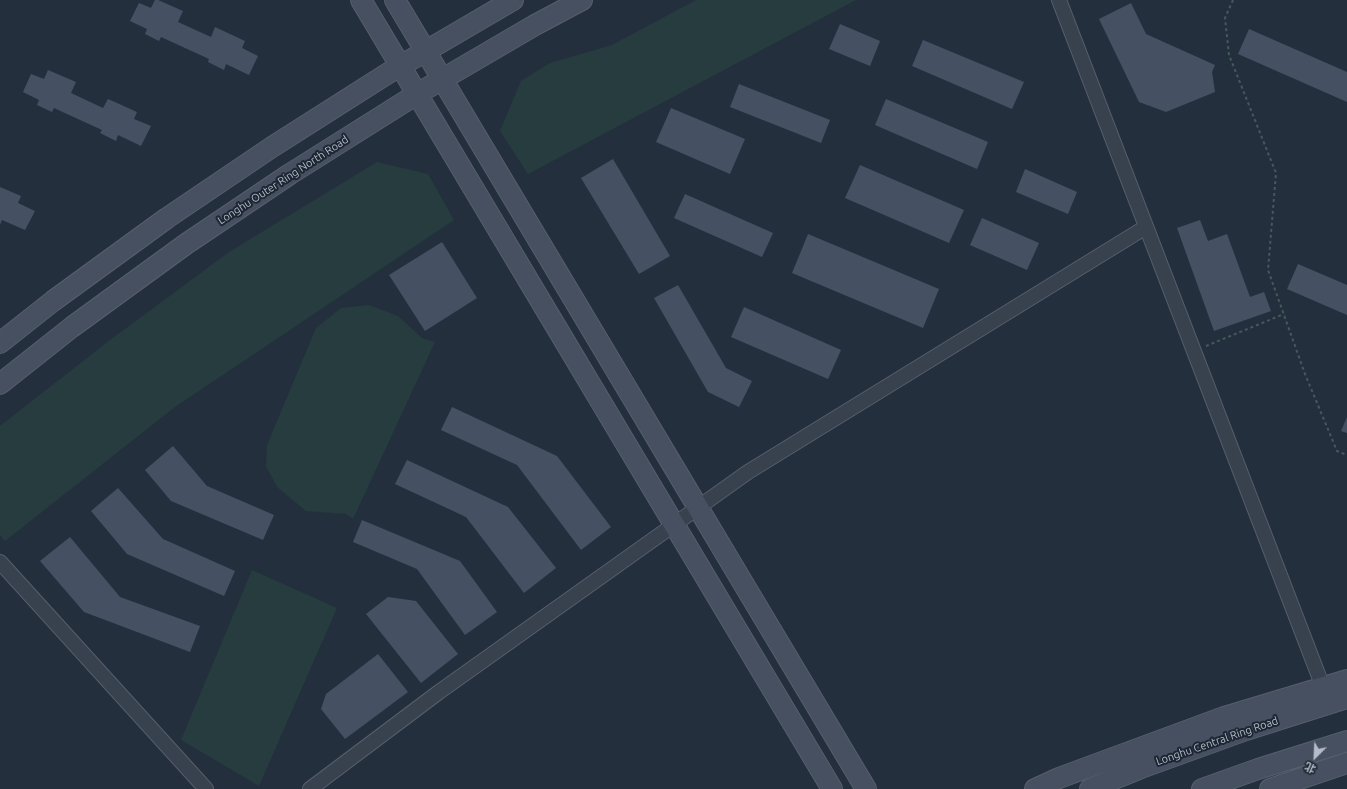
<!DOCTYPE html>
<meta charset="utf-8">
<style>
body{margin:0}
#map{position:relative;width:1347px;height:789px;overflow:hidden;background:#242f3e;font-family:Ubuntu,"Noto Sans SC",sans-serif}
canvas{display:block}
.north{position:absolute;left:1295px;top:737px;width:40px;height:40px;-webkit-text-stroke:3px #1d2633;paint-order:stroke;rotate:204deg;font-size:11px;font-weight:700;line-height:16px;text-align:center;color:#b4bcc9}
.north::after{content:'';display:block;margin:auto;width:14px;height:18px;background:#b4bcc9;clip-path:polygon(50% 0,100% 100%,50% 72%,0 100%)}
</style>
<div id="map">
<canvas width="1347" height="789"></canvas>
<div class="north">北</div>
</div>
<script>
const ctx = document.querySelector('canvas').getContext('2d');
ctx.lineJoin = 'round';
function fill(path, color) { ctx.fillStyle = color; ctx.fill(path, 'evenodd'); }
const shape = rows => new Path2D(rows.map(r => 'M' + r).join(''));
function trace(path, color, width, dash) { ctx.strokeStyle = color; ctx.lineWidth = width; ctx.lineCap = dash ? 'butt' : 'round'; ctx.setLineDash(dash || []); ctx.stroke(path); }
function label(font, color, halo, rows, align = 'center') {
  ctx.font = font + ' Ubuntu,sans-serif'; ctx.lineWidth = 4; ctx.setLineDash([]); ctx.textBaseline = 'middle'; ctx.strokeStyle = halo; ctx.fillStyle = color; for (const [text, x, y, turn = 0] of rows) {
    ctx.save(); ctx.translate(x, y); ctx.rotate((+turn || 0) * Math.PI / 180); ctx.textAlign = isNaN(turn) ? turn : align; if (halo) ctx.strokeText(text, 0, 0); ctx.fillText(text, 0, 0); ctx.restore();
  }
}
fill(shape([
 [696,0,856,0,528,174,500,131,521,81,550,63,612,45],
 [377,162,428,174,454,220,175,407,5,541,0,535,0,426,110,340,229,252],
 [369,305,398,316,422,338,435,342,353,519,346,514,306,511,277,487,266,466,267,445,316,328,341,308],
 [252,570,337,608,259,786,181,740]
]), '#263c3f');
fill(shape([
 [155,0,158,0,183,11,178,22,211,37,215,27,245,41,242,48,258,56,249,75,226,64,224,70,208,62,209,59,161,37,159,41,145,34,147,29,130,21,139,3,151,8],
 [1131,3,1146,34,1215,65,1212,72,1215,92,1166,112,1139,102,1099,19],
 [840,24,880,41,870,66,829,49],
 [1249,29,1347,72,1347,102,1238,54],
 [923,40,1024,82,1012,109,912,66],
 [48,70,76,82,71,93,103,108,108,99,137,112,134,119,151,126,141,146,118,135,116,141,100,133,102,130,54,108,52,112,37,105,39,100,23,92,31,74,44,79],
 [739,84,830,120,821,143,730,107],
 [886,99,988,142,977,169,875,125],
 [671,108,745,139,730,174,656,142],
 [613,159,670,256,639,274,581,178],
 [860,165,964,210,949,243,845,198],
 [1025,169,1077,192,1068,214,1016,192],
 [0,187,21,196,18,203,35,211,25,230,2,220,0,225],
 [685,194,773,233,762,257,674,218],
 [982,218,1039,243,1027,270,970,245],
 [1200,220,1208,241,1227,234,1250,297,1264,292,1271,311,1214,331,1177,228],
 [808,234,939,289,923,328,792,273],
 [442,242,477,298,425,331,389,275],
 [1298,264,1347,285,1347,315,1287,289],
 [678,285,726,368,752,381,739,407,708,392,654,298],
 [744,307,841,350,828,379,731,337],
 [452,407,557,456,611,527,581,550,517,465,441,430],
 [1347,417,1347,433,1341,431],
 [173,446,207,486,274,515,263,540,171,501,145,470],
 [407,460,508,507,556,568,524,593,466,517,395,484],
 [118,488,163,539,235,571,224,596,127,554,91,511],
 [362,520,460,561,497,612,465,635,417,569,353,542],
 [70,537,120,597,200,626,190,652,84,612,40,561],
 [388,597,416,601,458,654,421,683,366,614],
 [378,654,408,692,345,739,321,709,326,694]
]), '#455162');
const street = shape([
 [1059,0,1323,687],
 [0,562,206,789],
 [310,789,439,692,748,472,1146,227]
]);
const secondary = shape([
 [361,0,832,789],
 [395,0,866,789],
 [0,343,53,301,167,218,272,147,390,72,513,0],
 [0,384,72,327,186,244,290,174,417,94,535,25,582,0],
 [1035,789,1059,778,1224,717,1347,680],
 [1090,789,1141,768,1246,730,1347,698],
 [1202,789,1258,769,1347,741],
 [1270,789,1347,763]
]);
trace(street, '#565f6c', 16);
trace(secondary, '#565f6c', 22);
trace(shape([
 [1233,0,1225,18,1229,55,1276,173,1268,270,1305,374,1337,451,1347,455],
 [1206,346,1284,314]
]), '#44595c', 2, [3, 3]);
trace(street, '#38414e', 14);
trace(secondary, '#465061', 20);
label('11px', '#b4bcc9', '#1d2633', [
 ["Longhu Outer Ring North Road",283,180,-33],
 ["Longhu Central Ring Road",1217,741,-19]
]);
</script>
